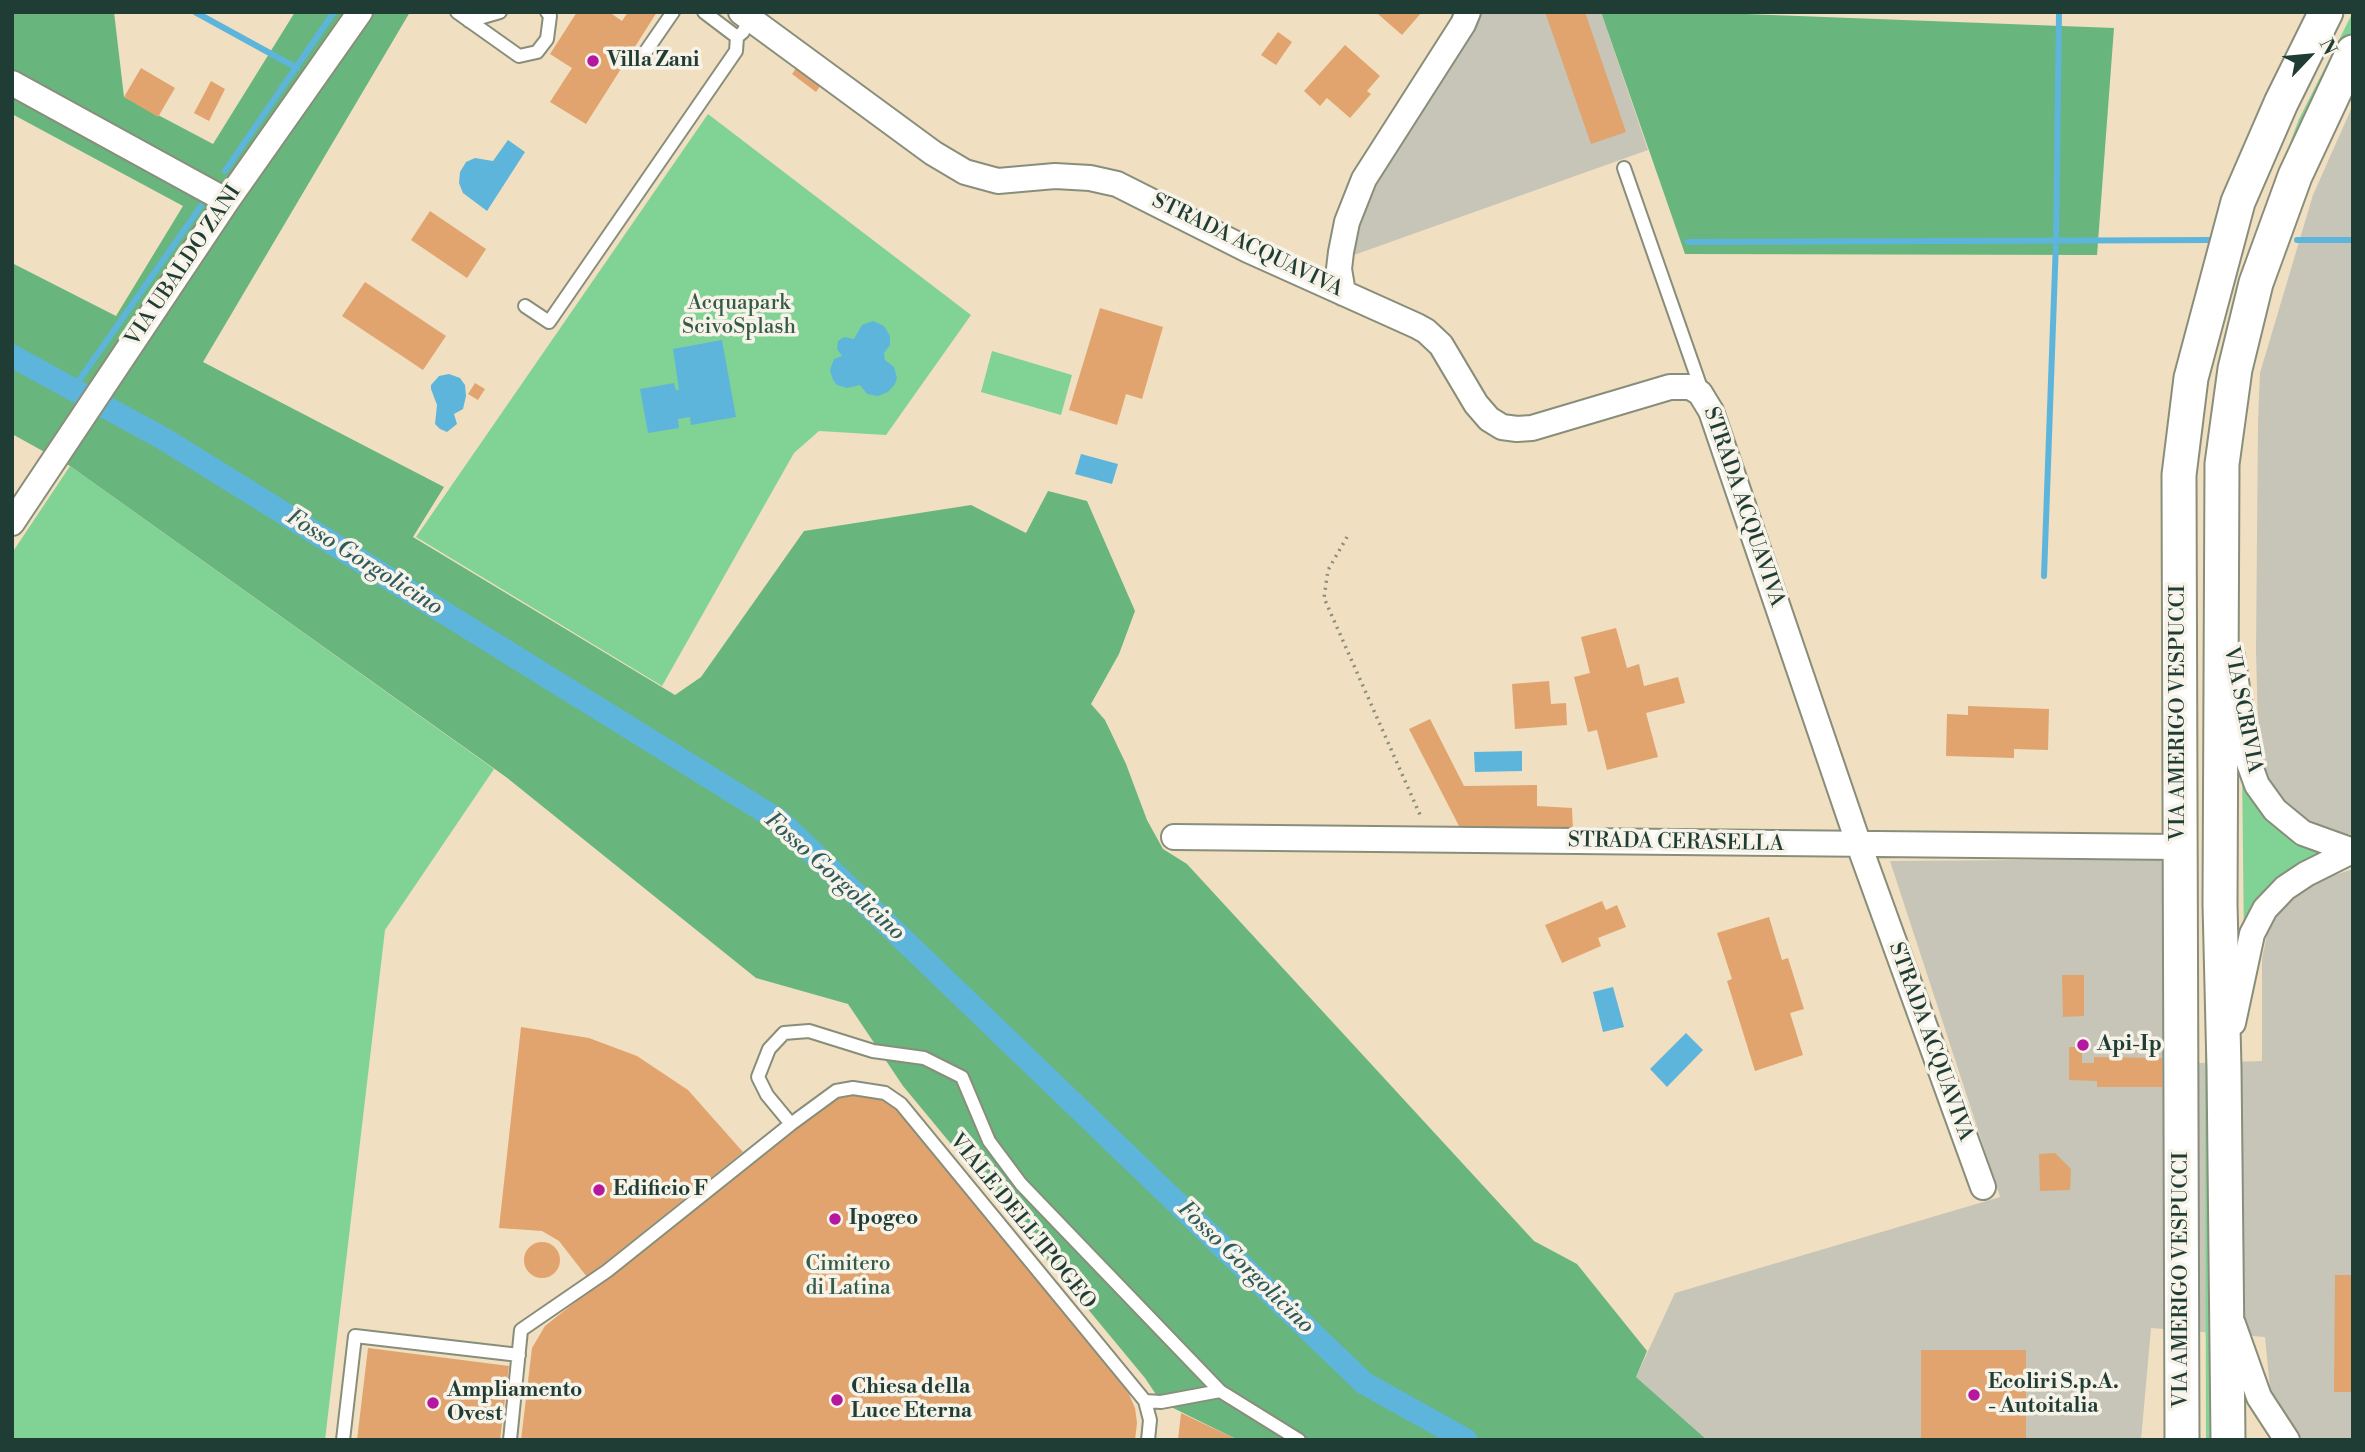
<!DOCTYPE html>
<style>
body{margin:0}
#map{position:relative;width:2365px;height:1452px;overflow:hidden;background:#f1dfc1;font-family:"Libre Bodoni",serif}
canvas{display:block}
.frame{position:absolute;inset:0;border:14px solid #1f3d34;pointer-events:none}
.north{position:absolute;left:2274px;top:21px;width:70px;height:70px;-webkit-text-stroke:5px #f7f3e8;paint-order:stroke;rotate:64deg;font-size:19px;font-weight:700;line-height:28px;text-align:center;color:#1f3d34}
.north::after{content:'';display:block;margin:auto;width:24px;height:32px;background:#1f3d34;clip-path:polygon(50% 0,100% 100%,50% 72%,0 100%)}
</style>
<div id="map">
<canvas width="2365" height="1452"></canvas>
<div class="frame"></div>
<div class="north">N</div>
</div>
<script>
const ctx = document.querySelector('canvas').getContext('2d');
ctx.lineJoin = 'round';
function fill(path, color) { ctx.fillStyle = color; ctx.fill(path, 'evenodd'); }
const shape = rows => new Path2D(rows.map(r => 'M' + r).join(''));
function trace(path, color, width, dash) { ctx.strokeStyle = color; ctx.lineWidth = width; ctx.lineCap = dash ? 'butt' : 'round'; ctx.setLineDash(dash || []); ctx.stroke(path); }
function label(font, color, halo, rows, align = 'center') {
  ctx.font = font + ' "Libre Bodoni",serif'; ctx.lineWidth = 7; ctx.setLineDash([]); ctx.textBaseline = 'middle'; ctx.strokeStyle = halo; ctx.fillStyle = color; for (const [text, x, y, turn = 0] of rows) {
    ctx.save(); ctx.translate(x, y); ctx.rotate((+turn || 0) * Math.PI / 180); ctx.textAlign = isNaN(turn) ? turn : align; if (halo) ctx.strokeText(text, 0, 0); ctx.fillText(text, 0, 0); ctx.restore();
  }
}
fill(shape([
 [1479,12,1601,12,1648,150,1354,255,1357,211],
 [2353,105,2353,1440,2275,1440,2265,1337,2151,1328,2141,1440,1707,1440,1636,1377,1675,1293,2000,1197,1890,861,2161,859,2168,868,2172,1064,2262,1061,2262,959,2267,934,2275,916,2311,883,2353,869,2353,835,2335,832,2298,815,2274,789,2259,763,2256,651,2258,422,2260,373,2313,195]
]), '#c6c5b8');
fill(shape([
 [2353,12,2353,33,2315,107,2240,327,2215,1440,2206,1440,2204,643,2205,513,2210,447,2232,321,2251,248,2299,119],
 [708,114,971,315,886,435,819,431,794,453,662,686,416,537],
 [992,351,1072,375,1061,415,981,392],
 [70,466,494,769,385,930,325,1440,12,1440,12,553],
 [2242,764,2318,853,2244,943]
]), '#81d395');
fill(shape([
 [12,12,114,12,124,97,213,144,295,12,410,12,203,362,444,487,413,537,675,695,701,677,804,531,971,505,1026,533,1048,491,1087,501,1135,611,1119,654,1091,704,1105,720,1126,764,1147,820,1163,849,1187,864,1534,1241,1577,1264,1647,1351,1636,1377,1707,1440,1238,1440,1161,1402,1145,1378,903,1086,848,1004,756,978,506,777,70,466,12,434,12,263,116,316,183,206,12,114],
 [1601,12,1693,12,2114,28,2097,255,1685,254]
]), '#68b57e');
fill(shape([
 [508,140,525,152,487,211,463,193,459,183,460,172,466,162,475,158,493,161],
 [873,321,884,326,890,336,890,345,884,353,885,360,894,367,897,378,895,384,888,392,878,396,867,394,860,385,847,388,837,385,833,380,830,370,834,359,842,356,837,349,838,341,844,337,854,339,862,325],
 [722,340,736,417,691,425,690,417,678,419,679,428,648,433,640,389,674,383,676,390,679,390,673,349],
 [449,374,460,378,465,385,466,396,463,409,454,414,457,424,447,432,440,429,435,424,437,405,431,389,431,385,439,376],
 [1081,454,1118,464,1112,484,1075,474],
 [1522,751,1522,771,1475,772,1474,752],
 [1613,987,1624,1027,1603,1032,1593,992],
 [1686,1033,1703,1050,1667,1087,1650,1069]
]), '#5eb5db');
trace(shape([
 [195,12,297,68],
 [225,171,334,12],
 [2297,240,2353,240],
 [1688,242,2212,240],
 [73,389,201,206],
 [2044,576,2056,241,2059,12]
]), '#5eb5db', 6);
trace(shape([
 [12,356,164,439,780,821,1364,1383,1466,1440]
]), '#5eb5db', 23);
fill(shape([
 [577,12,609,12,622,21,628,12,657,12,586,124,550,102,572,68,550,54],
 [1380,12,1422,12,1402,35,1378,14],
 [1545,12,1585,12,1626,132,1591,144],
 [1278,32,1292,42,1276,65,1261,55],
 [1345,45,1380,76,1367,91,1371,94,1350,118,1327,98,1320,106,1304,91],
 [801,61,825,79,816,92,792,74],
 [141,68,175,88,158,117,124,97],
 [211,81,225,89,209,121,194,113],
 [430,211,486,249,467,278,411,240],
 [365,282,446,336,423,370,342,316],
 [1100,308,1163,327,1142,399,1126,394,1117,425,1069,410],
 [475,383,485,389,478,400,468,394],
 [1616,628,1627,668,1639,664,1644,686,1678,677,1685,703,1646,713,1658,757,1607,770,1597,730,1588,732,1574,677,1590,673,1581,637],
 [1549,681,1551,704,1566,703,1567,725,1515,729,1512,684],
 [1968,706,2049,709,2048,750,2014,749,2014,758,1946,756,1947,714,1968,715],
 [1430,719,1464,786,1537,785,1537,806,1572,808,1573,830,1459,826,1409,729],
 [1602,901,1606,910,1617,905,1626,927,1598,938,1601,946,1562,963,1545,925],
 [1769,917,1782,960,1788,958,1804,1009,1790,1013,1803,1055,1755,1071,1727,981,1732,979,1717,933],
 [2062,975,2084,975,2084,1016,2063,1017],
 [521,1027,589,1038,637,1056,688,1090,743,1152,587,1277,559,1241,542,1231,499,1228],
 [2069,1047,2082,1047,2082,1063,2094,1063,2094,1057,2162,1058,2162,1087,2097,1087,2097,1081,2069,1080],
 [857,1092,888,1100,902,1112,1125,1385,1135,1408,1137,1423,1135,1440,521,1440,532,1348,545,1326,830,1100,841,1095],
 [2055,1153,2071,1169,2070,1190,2040,1191,2039,1154],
 '524 1260a18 18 0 1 1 36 0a18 18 0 1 1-36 0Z',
 [2335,1275,2353,1275,2353,1392,2334,1392],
 [368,1348,509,1366,500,1440,357,1440],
 [1921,1350,2026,1350,2026,1440,1921,1440],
 [1181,1413,1238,1440,1178,1440]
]), '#e1a46e');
const lane = shape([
 [457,12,519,56,537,52,547,39,550,16,547,12],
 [704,12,737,37,743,32,750,19],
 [469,21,500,12],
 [642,57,673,12],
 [1624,168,1702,391],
 [525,306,549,322,736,51,737,37],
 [1145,1401,1161,1402,1220,1391,1299,1440],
 [343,1440,355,1336,519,1355],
 [510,1440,521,1330,607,1271,791,1124],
 [1148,1440,1150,1420,1145,1401,901,1104,885,1093,853,1088,836,1091,791,1124,767,1095,758,1077,769,1049,784,1033,809,1031,873,1051,924,1058,962,1077,989,1141,1021,1184,1220,1391]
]);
const street = shape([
 [741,12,933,153,965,172,998,181,1055,176,1090,178,1117,184,1248,250,1417,326,1426,331,1441,345,1476,404,1489,419,1502,427,1517,429,1532,428,1670,387,1690,387,1700,393,1711,411,1859,845,1983,1187],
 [12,83,227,201],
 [1343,293,1339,269,1341,252,1347,222,1364,179,1463,24,1468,12],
 [12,523,227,201,360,12],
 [2232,656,2249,763,2257,785,2275,810,2303,833,2353,851],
 [1174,837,2179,847],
 [2233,1023,2252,934,2265,909,2285,888,2306,874,2352,851],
 [2233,1324,2259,1397,2287,1440]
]);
const secondary = shape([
 [2182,1440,2179,475,2191,378,2238,202,2281,103,2326,12],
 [2228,1440,2224,1068,2220,904,2222,464,2235,369,2256,283,2295,176,2353,52]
]);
trace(lane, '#888e7a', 16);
trace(street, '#888e7a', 28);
trace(secondary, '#888e7a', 37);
trace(shape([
 [1347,537,1328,570,1324,598,1421,817]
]), '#888e7a', 3.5, [2, 5]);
trace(lane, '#fff', 12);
trace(street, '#fff', 24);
trace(secondary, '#fff', 33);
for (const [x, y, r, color] of [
 [593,61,7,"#b5179e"],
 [2083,1045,7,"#b5179e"],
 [599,1190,7,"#b5179e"],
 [835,1219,7,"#b5179e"],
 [1974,1395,7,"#b5179e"],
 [837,1400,7,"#b5179e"],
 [433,1403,7,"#b5179e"]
]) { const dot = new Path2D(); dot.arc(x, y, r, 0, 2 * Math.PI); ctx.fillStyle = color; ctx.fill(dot); trace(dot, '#f7f3e8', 2.5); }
label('bold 21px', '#1f3d34', '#f7f3e8', [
 ["Villa Zani",607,61],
 ["Api-Ip",2097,1045],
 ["Edificio F",613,1190],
 ["Ipogeo",849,1219],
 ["Ecoliri S.p.A.",1988,1383],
 ["- Autoitalia",1988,1407],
 ["Chiesa della",851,1388],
 ["Luce Eterna",851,1412],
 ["Ampliamento",447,1391],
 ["Ovest",447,1415]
], 'left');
label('21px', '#1f3d34', '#f7f3e8', [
 ["STRADA ACQUAVIVA",1247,246,26],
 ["VIA UBALDO ZANI",184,266,-56],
 ["STRADA ACQUAVIVA",1743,507,71],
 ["VIA SCRIVIA",2242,710,79],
 ["VIA AMERIGO VESPUCCI",2179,713,-90],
 ["STRADA CERASELLA",1676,843,1],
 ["STRADA ACQUAVIVA",1930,1042,70],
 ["VIALE DELL'IPOGEO",1022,1222,51],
 ["VIA AMERIGO VESPUCCI",2182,1280,-90]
]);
label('21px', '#335b47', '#f7f3e8', [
 ["Acquapark",739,304],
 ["ScivoSplash",739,328],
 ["Cimitero",848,1265],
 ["di Latina",848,1289]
]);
label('italic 23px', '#2f5b5e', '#f7f3e8', [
 ["Fosso Gorgolicino",364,563,32],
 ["Fosso Gorgolicino",834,877,42],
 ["Fosso Gorgolicino",1245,1268,44]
]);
</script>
